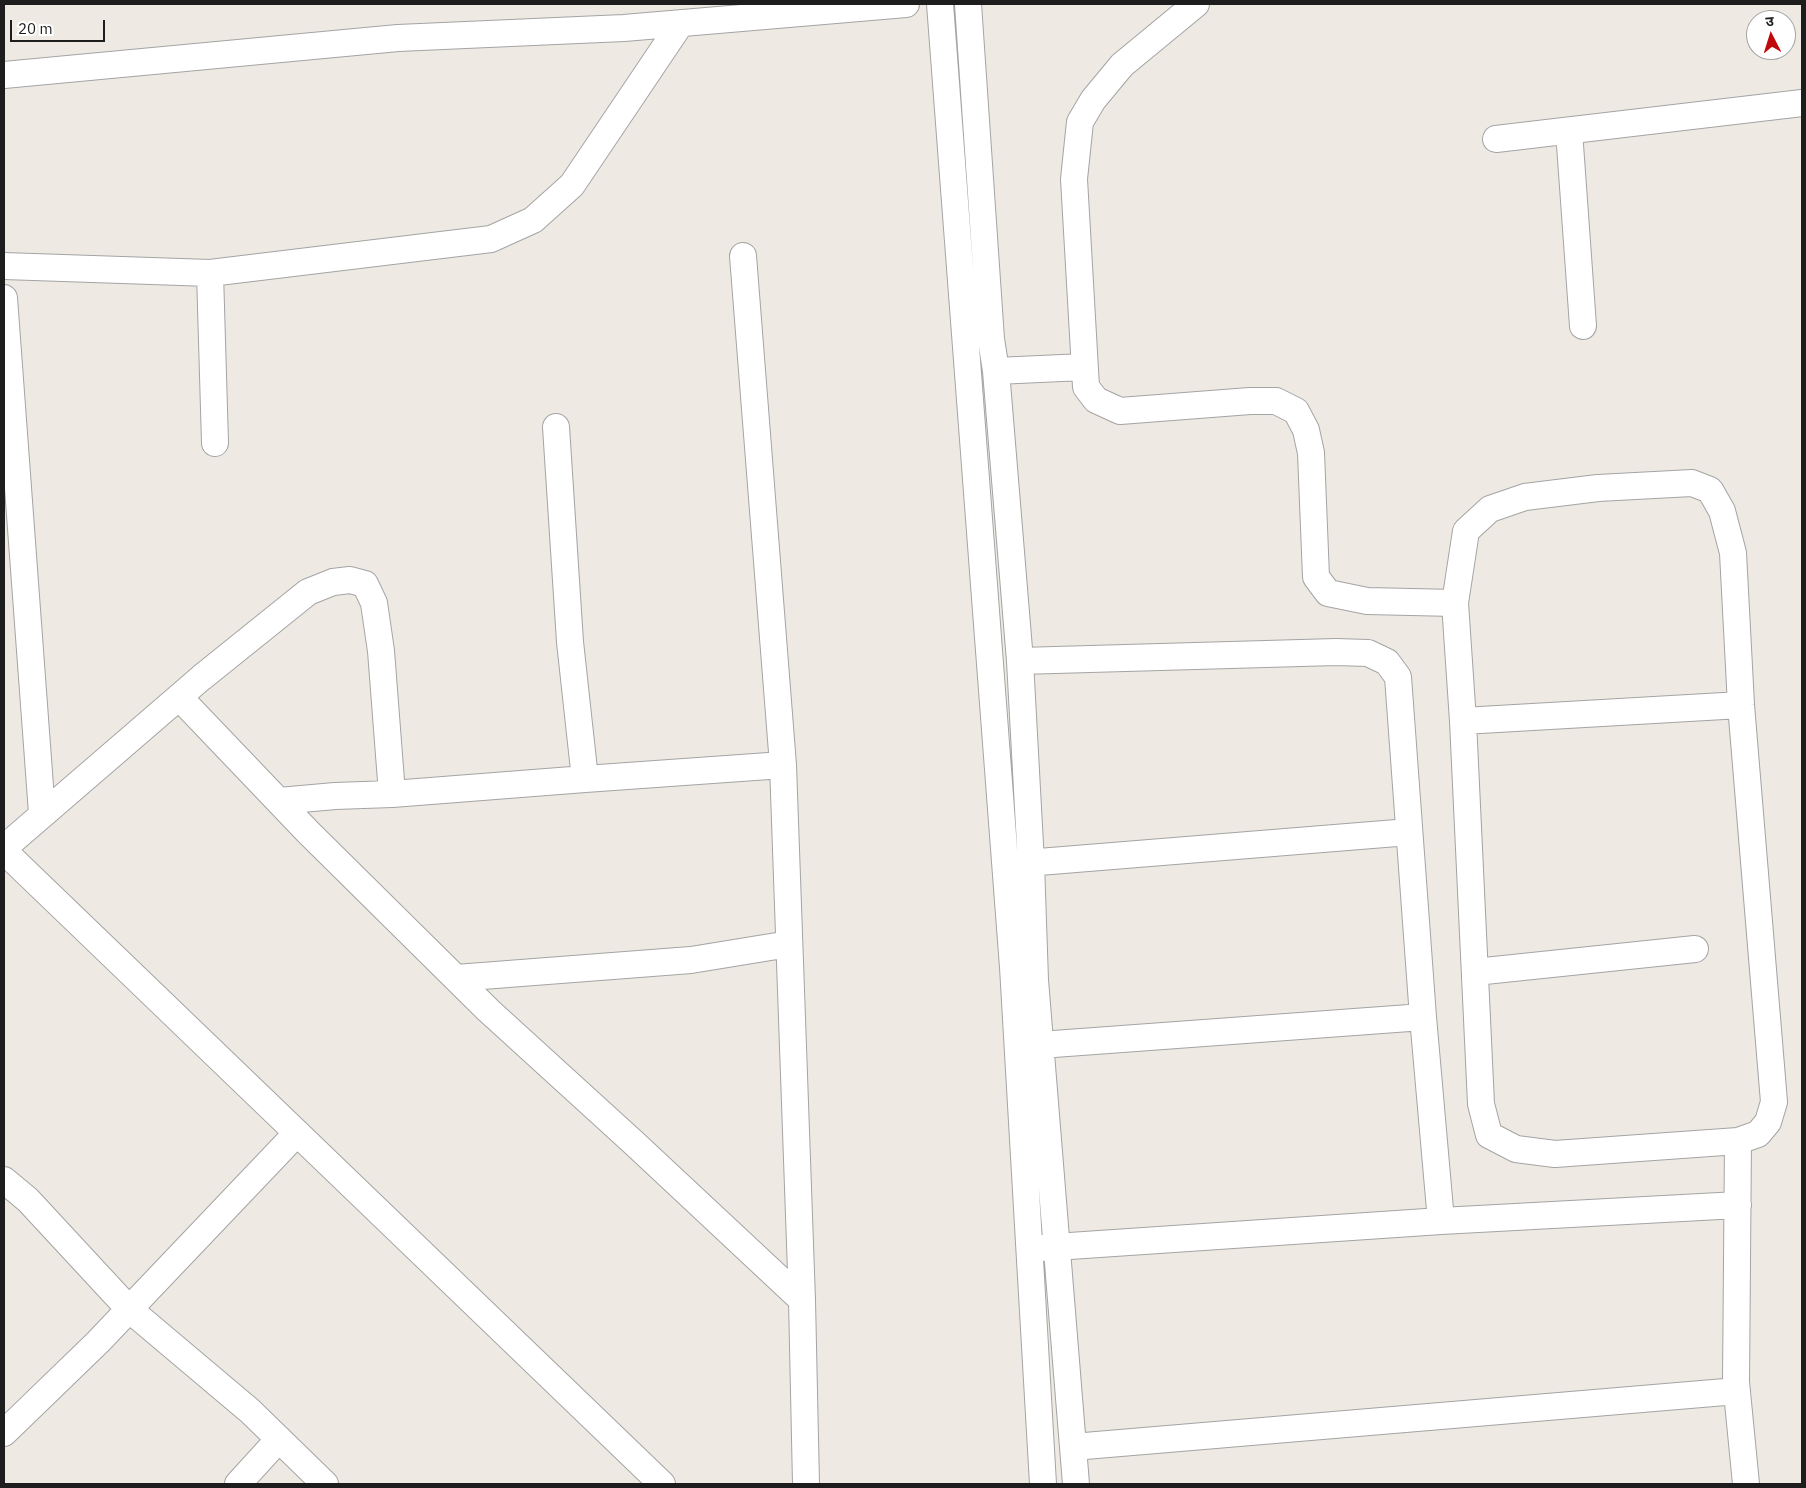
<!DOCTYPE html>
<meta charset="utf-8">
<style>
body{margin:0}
#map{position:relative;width:1806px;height:1488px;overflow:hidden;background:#eeeae3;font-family:"IBM Plex Sans","Noto Sans Devanagari",sans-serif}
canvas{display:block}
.frame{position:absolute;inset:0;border:5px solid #1d1d1d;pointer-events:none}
.north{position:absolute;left:1746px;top:10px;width:50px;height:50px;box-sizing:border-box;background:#fff;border:1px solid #a5a5a5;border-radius:50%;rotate:355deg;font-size:14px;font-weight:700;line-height:20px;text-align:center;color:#1d1d1d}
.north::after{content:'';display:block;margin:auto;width:18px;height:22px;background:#c1090b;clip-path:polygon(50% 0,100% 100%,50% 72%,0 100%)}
.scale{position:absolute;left:10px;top:20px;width:95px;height:22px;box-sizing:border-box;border:2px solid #1d1d1d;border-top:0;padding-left:6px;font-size:15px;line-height:18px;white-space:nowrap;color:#1d1d1d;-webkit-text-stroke:4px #fff;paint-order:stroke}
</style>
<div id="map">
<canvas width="1806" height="1488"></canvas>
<div class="frame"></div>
<div class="north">उ</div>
<div class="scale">20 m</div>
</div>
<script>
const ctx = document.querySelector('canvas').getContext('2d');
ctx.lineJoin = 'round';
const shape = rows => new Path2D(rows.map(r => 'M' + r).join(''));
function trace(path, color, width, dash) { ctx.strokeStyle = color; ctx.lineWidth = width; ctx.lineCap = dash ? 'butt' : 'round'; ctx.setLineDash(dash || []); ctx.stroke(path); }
const minor = shape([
 [940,4,1013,967,1043,1484],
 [968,4,991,339,996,371,1020,661,1031,863,1035,980,1076,1484],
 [1196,4,1122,65,1093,100,1080,122,1074,179,1086,387,1096,400,1120,411,1250,401,1276,401,1296,411,1306,430,1311,453,1316,577,1328,593,1367,601,1455,603,1463,721,1741,705],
 [4,75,398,38,624,28,906,4],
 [1569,131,1583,326],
 [1496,139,1802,103],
 [743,256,783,765,802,1300],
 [4,266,210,273,491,239,533,220,572,185,681,23],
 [210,273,215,443],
 [4,298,42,813],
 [996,371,1084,367],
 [556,427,570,642,585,779,783,765],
 [1455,603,1466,531,1490,509,1525,497,1598,488,1692,483,1710,490,1722,511,1733,553,1741,705,1774,1102,1768,1122,1758,1134,1738,1141],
 [1020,661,1336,652,1368,653,1387,662,1398,677,1423,1017,1441,1221,1738,1205],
 [179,697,308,832,488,1010,634,1143,802,1300,806,1484],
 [1463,721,1481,1104,1489,1135,1516,1149,1555,1154,1738,1141,1736,1382,1746,1484],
 [392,794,585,779],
 [4,848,201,678,308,592,333,582,350,580,365,584,374,603,381,651,392,794,335,796,279,801],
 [4,851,662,1484],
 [1014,864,1409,832],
 [1475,972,1695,949],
 [456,978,691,960,789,944],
 [1040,1045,1423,1017],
 [4,1180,28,1200,129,1309,250,1411,325,1484],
 [1040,1248,1441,1221],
 [4,1433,98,1342,297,1133],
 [1073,1447,1737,1391],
 [238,1484,279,1439]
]);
trace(minor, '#a4a4a4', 28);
trace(minor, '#fff', 26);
</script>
